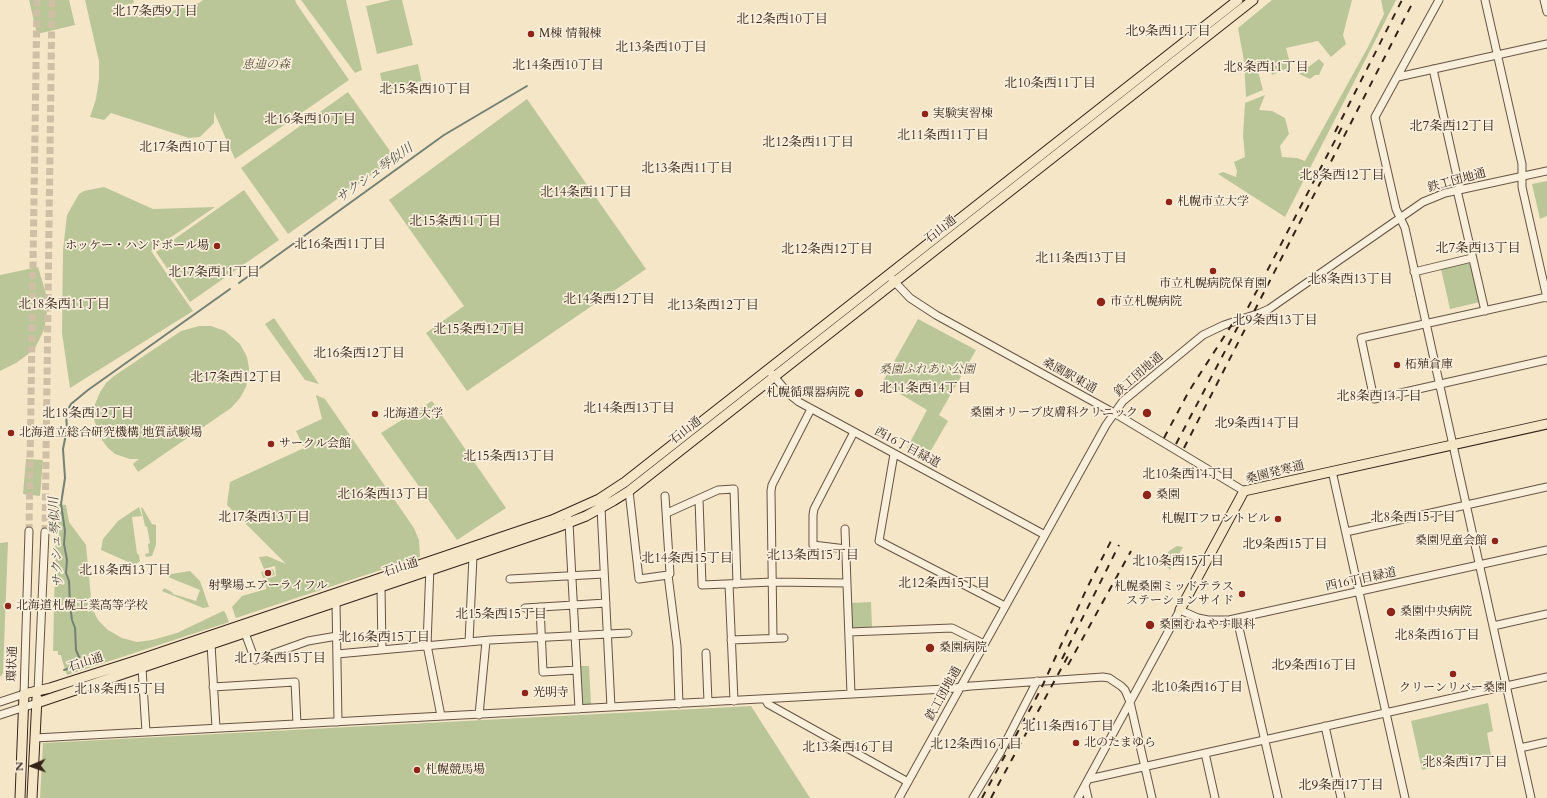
<!DOCTYPE html>
<meta charset="utf-8">
<style>
body{margin:0}
#map{position:relative;width:1547px;height:798px;overflow:hidden;background:#f6e6c8;font-family:Cardo,serif}
canvas{display:block}
.north{position:absolute;left:12px;top:746px;width:40px;height:40px;-webkit-text-stroke:3px #f9efdb;paint-order:stroke;rotate:268deg;font-size:11px;font-weight:700;line-height:16px;text-align:center;color:#352318}
.north::after{content:'';display:block;margin:auto;width:14px;height:18px;background:#352318;clip-path:polygon(50% 0,100% 100%,50% 72%,0 100%)}
</style>
<div id="map">
<canvas width="1547" height="798"></canvas>
<div class="north">N</div>
</div>
<script>
const ctx = document.querySelector('canvas').getContext('2d');
ctx.lineJoin = 'round';
function fill(path, color) { ctx.fillStyle = color; ctx.fill(path, 'evenodd'); }
const shape = rows => new Path2D(rows.map(r => 'M' + r).join(''));
function trace(path, color, width, dash) { ctx.strokeStyle = color; ctx.lineWidth = width; ctx.lineCap = dash ? 'butt' : 'round'; ctx.setLineDash(dash || []); ctx.stroke(path); }
function label(font, color, halo, rows, align = 'center') {
  ctx.font = font + ' Cardo,"Noto Serif JP",serif'; ctx.lineWidth = 3.5; ctx.setLineDash([]); ctx.textBaseline = 'middle'; ctx.strokeStyle = halo; ctx.fillStyle = color; for (const [text, x, y, turn = 0] of rows) {
    ctx.save(); ctx.translate(x, y); ctx.rotate((+turn || 0) * Math.PI / 180); ctx.textAlign = isNaN(turn) ? turn : align; if (halo) ctx.strokeText(text, 0, 0); ctx.fillText(text, 0, 0); ctx.restore();
  }
}
fill(shape([
 [29,0,69,0,75,25,37,34],
 [85,0,133,0,134,3,115,7,114,13,145,17,152,17,199,3,203,0,295,0,296,3,349,80,235,159,214,112,214,123,200,137,189,138,111,113,104,120,90,117,96,99,99,79,99,61],
 [301,0,346,0,362,70,355,73],
 [391,0,402,0,413,45,377,54,366,6],
 [1272,0,1352,0,1343,35,1346,44,1331,57,1318,41,1286,48,1291,67,1272,75,1267,61,1256,64,1263,90,1246,97,1244,61,1238,28],
 [1381,0,1396,0,1285,217,1218,174,1223,172,1236,177,1237,171,1234,162,1245,157,1243,135,1245,103,1265,95,1259,110,1272,111,1285,118,1289,134,1280,146,1282,157,1297,158,1305,161,1368,47,1384,14],
 [1319,59,1324,64,1319,75,1315,75,1310,79,1299,74],
 [418,64,422,83,384,91,380,73],
 [348,92,395,158,288,234,241,168],
 [527,99,646,269,467,391,426,333,464,306,389,200],
 [1547,181,1547,216,1540,219,1532,184],
 [104,187,153,209,215,207,151,251,193,311,70,388,62,333,63,250,67,215,79,194,84,191],
 [244,190,279,240,190,302,156,252],
 [1468,263,1471,265,1480,302,1450,309,1441,269],
 [38,267,47,297,47,312,44,330,35,348,27,355,16,363,0,371,0,275],
 [274,318,319,384,305,380,265,324],
 [918,319,976,350,939,415,948,421,926,459,907,448,927,410,882,383],
 [199,326,211,326,225,331,240,344,247,357,249,368,248,377,246,387,240,398,231,408,138,472,133,464,139,459,130,459,115,454,108,448,99,436,94,419,94,407,99,394,106,383,114,376,181,331],
 [316,395,325,399,414,528,419,540,420,557,236,618,232,607,242,596,266,589,265,579,276,576,275,566,264,569,259,557,267,556,286,564,227,505,230,482,304,448,296,431,322,419],
 [432,401,506,508,457,540,381,433],
 [26,459,43,460,40,496,23,494],
 [51,503,66,505,69,522,86,545,92,608,98,620,108,630,122,638,137,642,152,640,177,633,223,611,225,612,229,622,67,675,62,660,61,655,58,655,58,651,53,651,56,522,51,513],
 [139,507,142,516,132,517,137,553,139,555,140,561,135,565,101,550,103,539,118,521],
 [142,507,152,524,156,525,156,545,152,556,146,557,145,554,149,553,148,544,150,543,147,527,145,526,141,508],
 [8,542,3,673,0,677,0,543],
 [1177,546,1183,547,1170,570,1167,566,1167,555,1169,551],
 [273,569,275,575,263,578,261,572],
 [190,571,200,581,209,607,203,608,162,591,164,588,172,592,173,594,196,601,200,590,168,577,171,574],
 [871,602,872,627,853,628,852,626,850,603],
 [580,666,589,666,591,704,582,704],
 [1488,703,1493,731,1487,733,1491,755,1422,770,1411,721],
 [751,706,810,798,40,798,43,743]
]), '#bac698');
trace(shape([
 [239,283,444,135,527,86],
 [64,670,82,664,76,650,75,628,72,620,70,605,69,581,66,573,67,560,64,544,65,531,61,504,65,478,63,449,67,429,66,413,71,404,88,390,230,289]
]), '#738174', 2);
trace(shape([
 [29,531,37,0],
 [45,532,52,0]
]), '#cfbfa5', 7, [7, 3.5]);
const minor = shape([
 [1439,0,1375,117,1396,209,1405,228,1531,798],
 [1485,0,1522,164,1522,187,1547,298],
 [1544,0,1547,12],
 [1433,69,1460,190],
 [1398,77,1547,44],
 [1457,190,1485,311],
 [1414,272,1472,258],
 [892,279,910,298,936,315,1114,413,1244,491],
 [1547,297,1361,338,1374,399,1547,360],
 [771,373,789,394,799,402,1045,535],
 [894,454,879,541,1005,606],
 [1332,471,1405,798],
 [629,491,639,579,668,575],
 [665,496,670,574,668,575,677,646,679,704],
 [699,499,702,585,773,582,847,583],
 [601,508,611,707],
 [667,513,718,490,734,489,737,584],
 [568,518,569,523,579,709],
 [845,529,851,694],
 [1346,532,1547,487],
 [846,549,813,545,813,515,814,509,854,432],
 [669,559,701,558],
 [430,566,427,645,441,716],
 [510,579,604,574],
 [729,584,734,701],
 [381,587,382,650],
 [336,602,338,722],
 [540,607,543,672,577,670],
 [525,608,606,603],
 [1237,619,1278,798],
 [1493,626,1547,614],
 [849,632,952,628,984,644],
 [245,633,255,660,308,641,337,636],
 [773,638,771,491,772,485,811,409],
 [731,640,784,638],
 [469,642,473,556],
 [211,644,216,728],
 [706,653,708,702],
 [337,654,490,640,628,633],
 [142,668,146,732],
 [213,687,295,682,297,724],
 [38,691,45,532],
 [765,699,768,704,908,782],
 [0,702,24,694,29,531],
 [0,715,37,703],
 [479,715,486,641],
 [1325,726,1341,798],
 [35,738,945,689,971,686,1103,677,1109,678,1121,686,1125,690,1130,702,1152,798],
 [1520,748,1547,742],
 [1205,753,1215,798],
 [1089,779,1547,677],
 [1085,785,1088,798],
 [899,798,1106,425,1123,401,1203,335,1224,325,1260,313,1269,309,1423,202,1445,193,1547,171],
 [973,798,1000,753,1037,681],
 [1078,798,1180,610,1198,618,1208,620,1229,620,1547,550]
]);
const major = shape([
 [1180,610,1244,491,1547,424],
 [37,703,555,528,586,516,613,501,629,491,1253,0],
 [20,798,24,694,50,688,141,659,552,520,599,499,625,482,1238,0],
 [32,798,37,698]
]);
trace(minor, '#655444', 9);
trace(major, '#352318', 11);
trace(minor, '#f9efdb', 7);
trace(major, '#f6e6c8', 9);
trace(shape([
 [1335,132,1402,0],
 [1164,438,1189,391,1238,315],
 [1176,444,1252,300,1342,127],
 [1184,448,1414,0],
 [1062,659,1119,545],
 [1068,665,1131,551],
 [982,798,1041,689,1087,588,1111,541],
 [991,798,1068,656]
]), '#352318', 2, [7, 7]);
for (const [x, y, r, color] of [
 [531,34,4,"#8f2418"],
 [925,114,4,"#8f2418"],
 [1169,202,4,"#8f2418"],
 [217,246,4,"#8f2418"],
 [1213,271,4,"#8f2418"],
 [1101,302,5,"#8f2418"],
 [1397,365,4,"#8f2418"],
 [859,393,5,"#8f2418"],
 [1147,413,5,"#8f2418"],
 [375,414,4,"#8f2418"],
 [11,433,4,"#8f2418"],
 [271,444,4,"#8f2418"],
 [1147,495,5,"#8f2418"],
 [1278,519,4,"#8f2418"],
 [1495,541,4,"#8f2418"],
 [268,573,4,"#8f2418"],
 [1242,594,4,"#8f2418"],
 [8,606,4,"#8f2418"],
 [1391,612,5,"#8f2418"],
 [1150,625,5,"#8f2418"],
 [930,648,5,"#8f2418"],
 [1453,674,4,"#8f2418"],
 [525,693,4,"#8f2418"],
 [1076,743,4,"#8f2418"],
 [417,770,4,"#8f2418"]
]) { const dot = new Path2D(); dot.arc(x, y, r, 0, 2 * Math.PI); ctx.fillStyle = color; ctx.fill(dot); trace(dot, '#f9efdb', 1.5); }
label('12px', '#352318', '#f9efdb', [
 ["M棟 情報棟",539,34],
 ["実験実習棟",933,114],
 ["札幌市立大学",1177,202],
 ["ホッケー・ハンドボール場",209,246,"right"],
 ["市立札幌病院保育園",1213,284,"center"],
 ["市立札幌病院",1110,302],
 ["柘殖倉庫",1405,365],
 ["札幌循環器病院",850,393,"right"],
 ["桑園オリーブ皮膚科クリニック",1138,413,"right"],
 ["北海道大学",383,414],
 ["北海道立総合研究機構 地質試験場",19,433],
 ["サークル会館",279,444],
 ["桑園",1156,495],
 ["札幌ITフロントビル",1270,519,"right"],
 ["桑園児童会館",1487,541,"right"],
 ["射撃場エアーライフル",268,586,"center"],
 ["札幌桑園ミッドテラス",1234,587,"right"],
 ["ステーションサイド",1234,601,"right"],
 ["北海道札幌工業高等学校",16,606],
 ["桑園中央病院",1400,612],
 ["桑園むねやす眼科",1159,625],
 ["桑園病院",939,648],
 ["クリーンリバー桑園",1453,688,"center"],
 ["光明寺",533,693],
 ["北のたまゆら",1084,743],
 ["札幌競馬場",425,770]
], 'left');
label('italic 12px', '#5d543e', '#f9efdb', [
 ["恵迪の森",266,65],
 ["桑園ふれあい公園",927,370]
]);
label('12px', '#352318', '#f9efdb', [
 ["鉄工団地通",1457,181,-15],
 ["石山通",941,230,-38],
 ["鉄工団地通",1139,375,-41],
 ["桑園駅東通",1069,376,29],
 ["石山通",686,431,-38],
 ["西16丁目緑道",907,448,28],
 ["桑園発寒通",1275,473,-14],
 ["石山通",401,568,-18],
 ["西16丁目緑道",1361,580,-12],
 ["石山通",86,663,-18],
 ["環状通",13,664,-88],
 ["鉄工団地通",944,694,-61]
]);
label('13px', '#352318', '#f9efdb', [
 ["北17条西9丁目",155,12],
 ["北12条西10丁目",782,20],
 ["北9条西11丁目",1168,32],
 ["北13条西10丁目",661,48],
 ["北14条西10丁目",558,66],
 ["北8条西11丁目",1266,68],
 ["北10条西11丁目",1050,84],
 ["北15条西10丁目",425,90],
 ["北16条西10丁目",310,120],
 ["北7条西12丁目",1452,127],
 ["北11条西11丁目",943,136],
 ["北12条西11丁目",808,143],
 ["北17条西10丁目",185,148],
 ["北13条西11丁目",687,169],
 ["北8条西12丁目",1342,176],
 ["北14条西11丁目",586,193],
 ["北15条西11丁目",455,222],
 ["北16条西11丁目",340,245],
 ["北7条西13丁目",1478,249],
 ["北12条西12丁目",827,250],
 ["北11条西13丁目",1081,259],
 ["北17条西11丁目",214,273],
 ["北8条西13丁目",1350,280],
 ["北14条西12丁目",609,300],
 ["北18条西11丁目",64,305],
 ["北13条西12丁目",713,306],
 ["北9条西13丁目",1275,321],
 ["北15条西12丁目",479,330],
 ["北16条西12丁目",359,354],
 ["北17条西12丁目",236,378],
 ["北11条西14丁目",925,389],
 ["北8条西14丁目",1379,397],
 ["北14条西13丁目",629,409],
 ["北18条西12丁目",88,414],
 ["北9条西14丁目",1257,424],
 ["北15条西13丁目",509,457],
 ["北10条西14丁目",1188,475],
 ["北16条西13丁目",383,495],
 ["北17条西13丁目",264,518],
 ["北8条西15丁目",1413,518],
 ["北9条西15丁目",1285,545],
 ["北13条西15丁目",813,556],
 ["北14条西15丁目",687,559],
 ["北10条西15丁目",1178,562],
 ["北18条西13丁目",125,571],
 ["北12条西15丁目",944,584],
 ["北15条西15丁目",501,615],
 ["北8条西16丁目",1437,636],
 ["北16条西15丁目",384,638],
 ["北17条西15丁目",280,659],
 ["北9条西16丁目",1314,666],
 ["北10条西16丁目",1197,688],
 ["北18条西15丁目",120,690],
 ["北11条西16丁目",1068,727],
 ["北12条西16丁目",976,745],
 ["北13条西16丁目",848,748],
 ["北8条西17丁目",1465,763],
 ["北9条西17丁目",1341,786]
]);
label('italic 13px', '#545246', '#f9efdb', [
 ["サクシュ琴似川",375,174,-36],
 ["サクシュ琴似川",57,542,-93]
]);
</script>
